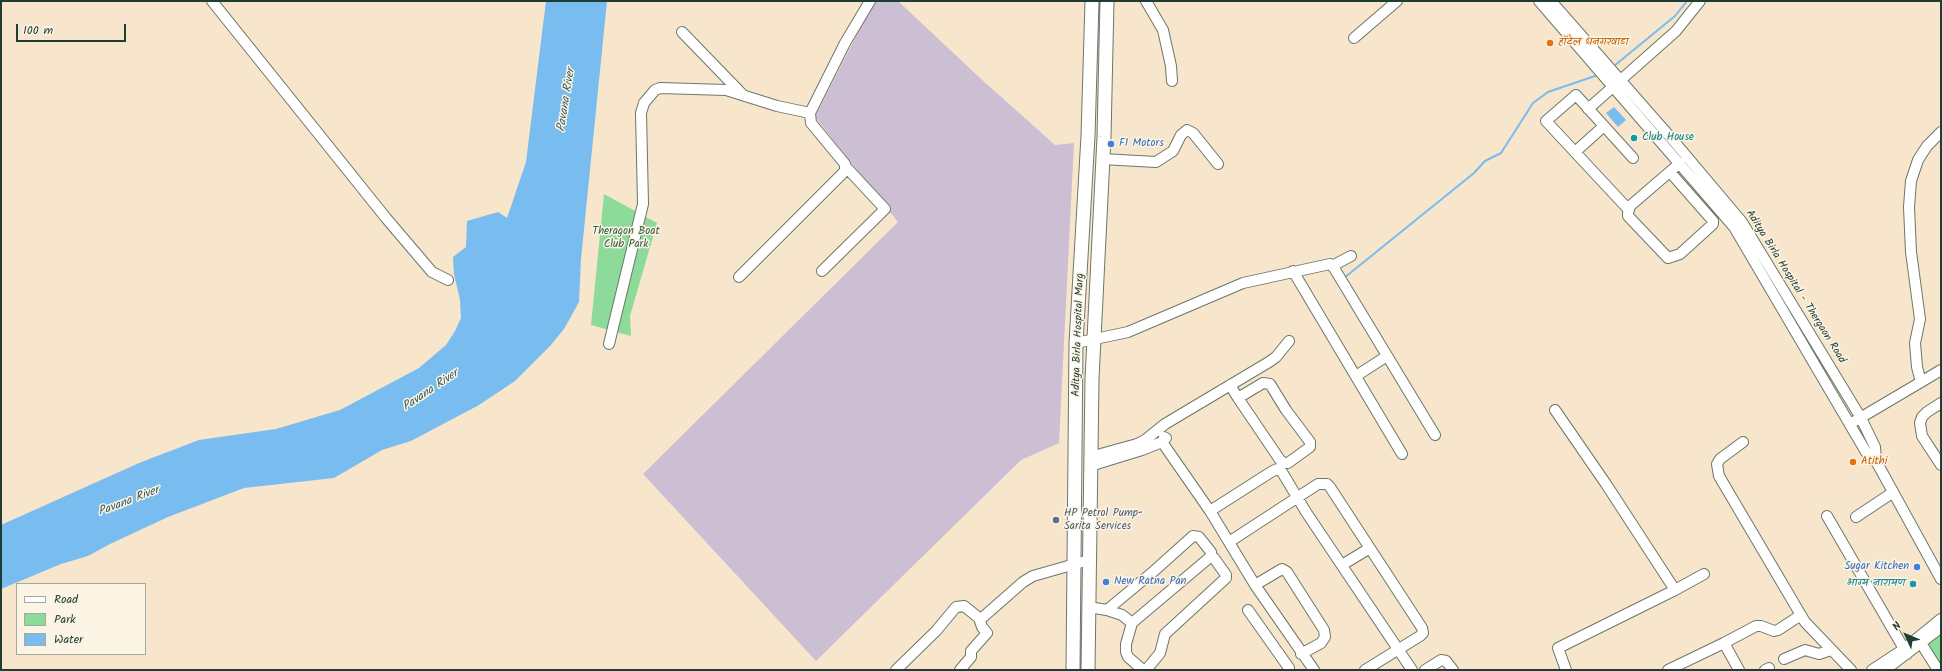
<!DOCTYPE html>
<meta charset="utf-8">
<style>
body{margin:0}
#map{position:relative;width:1942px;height:671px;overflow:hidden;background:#f7e5cc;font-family:Kalam,sans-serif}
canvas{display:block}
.frame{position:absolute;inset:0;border:2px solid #1f3d34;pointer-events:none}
.legend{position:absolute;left:16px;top:583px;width:130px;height:72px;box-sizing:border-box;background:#fcf5e5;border:1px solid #a4ab9e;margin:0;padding:5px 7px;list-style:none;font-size:12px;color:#1f3d34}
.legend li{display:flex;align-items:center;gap:8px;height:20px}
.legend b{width:20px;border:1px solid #a4ab9e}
.north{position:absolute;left:1886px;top:615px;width:40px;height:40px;-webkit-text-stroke:3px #fcf5e5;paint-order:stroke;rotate:314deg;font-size:11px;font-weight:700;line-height:16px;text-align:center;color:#1f3d34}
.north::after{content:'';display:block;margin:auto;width:14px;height:18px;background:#1f3d34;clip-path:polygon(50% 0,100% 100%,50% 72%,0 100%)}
.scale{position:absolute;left:16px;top:24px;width:110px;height:18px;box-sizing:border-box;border:2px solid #1f3d34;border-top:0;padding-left:5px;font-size:12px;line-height:14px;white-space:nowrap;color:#1f3d34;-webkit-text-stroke:3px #fcf5e5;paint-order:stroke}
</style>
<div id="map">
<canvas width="1942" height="671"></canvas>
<div class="frame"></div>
<ul class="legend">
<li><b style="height:5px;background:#fff"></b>Road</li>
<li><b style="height:11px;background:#8cdb9a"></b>Park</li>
<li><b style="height:11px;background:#79bcef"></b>Water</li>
</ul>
<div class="north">N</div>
<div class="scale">100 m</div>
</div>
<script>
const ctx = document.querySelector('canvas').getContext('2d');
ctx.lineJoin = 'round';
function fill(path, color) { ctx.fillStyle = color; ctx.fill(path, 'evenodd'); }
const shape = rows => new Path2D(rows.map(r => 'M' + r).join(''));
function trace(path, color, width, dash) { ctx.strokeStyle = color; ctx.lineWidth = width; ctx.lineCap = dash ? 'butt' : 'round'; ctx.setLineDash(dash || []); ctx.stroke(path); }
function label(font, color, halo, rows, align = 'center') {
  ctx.font = font + ' Kalam,"Playpen Sans Deva",sans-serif'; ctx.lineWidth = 3; ctx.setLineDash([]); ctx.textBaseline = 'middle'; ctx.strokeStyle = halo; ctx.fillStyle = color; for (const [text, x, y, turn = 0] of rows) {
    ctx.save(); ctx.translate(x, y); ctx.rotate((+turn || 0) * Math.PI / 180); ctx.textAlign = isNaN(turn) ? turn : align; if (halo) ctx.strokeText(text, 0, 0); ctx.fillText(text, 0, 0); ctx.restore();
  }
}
fill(shape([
 [874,1,898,1,980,78,1055,145,1074,143,1059,443,1021,460,816,661,643,474,898,222,815,117]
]), '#ccbfd4');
fill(shape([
 [604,194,657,223,630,316,631,336,591,325],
 [1941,628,1941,670,1922,644]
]), '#8cdb9a');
fill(shape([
 [546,1,607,1,581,259,579,302,564,329,550,346,515,381,479,405,411,441,382,450,334,478,244,488,168,517,110,544,88,556,61,564,1,589,1,525,139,463,199,440,276,429,340,410,419,368,446,345,455,331,461,318,460,300,454,274,453,257,466,247,467,221,498,212,507,218,526,162],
 [1614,107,1626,120,1618,127,1606,113]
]), '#79bcef');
trace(shape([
 [1614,66,1675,16,1687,1],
 [1344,278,1474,173,1485,161,1501,153,1533,103,1548,92,1598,75]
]), '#79bcef', 2);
const minor = shape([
 [212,1,386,218,432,272,448,280],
 [1146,1,1163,30,1171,66,1172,81],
 [1539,1,1734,227,1866,452,1876,461],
 [1551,1,1672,139,1742,222,1861,418,1875,447,1876,461,1941,579],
 [682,32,742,94],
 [1354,38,1397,1],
 [1588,109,1676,31,1700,1],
 [1575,152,1604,126],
 [1102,159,1156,162,1173,151,1181,135,1187,130,1193,133,1218,164],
 [1670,172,1713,221,1713,224,1680,254,1668,258,1628,216,1628,213,1630,206,1680,163],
 [1628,209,1546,121,1576,95,1633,158],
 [1332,266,1351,256],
 [822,271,885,209,846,167],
 [1293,271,1402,454],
 [739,277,845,171,845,164,811,123,810,113],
 [1076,343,1128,332,1243,283,1330,264,1334,268,1435,435],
 [609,344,643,204,641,113,644,103,655,90,660,88,726,90,777,106,810,113,845,43,870,1],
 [1356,376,1387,356],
 [1921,382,1941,370],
 [1230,385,1238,398,1280,460,1284,463,1288,463,1310,447,1310,442,1286,410,1270,384,1263,383,1238,398],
 [1941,403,1927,412,1922,417,1920,423,1922,436,1941,465],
 [1555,410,1606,484,1675,590,1558,648,1566,670],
 [1855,421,1921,382,1917,367,1915,343,1920,319,1911,252,1909,207,1911,181,1918,160,1927,146,1941,132],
 [1144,441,1165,424,1269,362,1276,357,1289,341],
 [1162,442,1210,511,1271,472,1277,469,1282,472,1306,512,1412,670],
 [1743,442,1720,459,1717,464,1719,476,1805,622,1851,670],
 [1090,457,1137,444,1149,438],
 [1090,466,1142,450,1162,442,1166,438,1164,437],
 [1210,511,1255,585,1314,670],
 [1827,516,1907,654],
 [1856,517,1892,493],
 [1229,542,1318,484,1327,484,1330,487,1422,628,1423,633,1420,636,1365,670],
 [1342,565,1370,548],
 [1255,585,1282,569,1287,572,1324,630,1325,637,1321,643,1301,654],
 [1675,590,1704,574],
 [1088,607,1107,610,1122,615,1132,623],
 [1107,610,1154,571,1193,536,1199,537,1211,552,1211,555,1209,558,1132,623,1126,644,1126,652,1128,657,1143,670],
 [1248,610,1289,668,1288,670],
 [1919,640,1938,670],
 [1724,643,1756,626,1761,626,1774,631,1778,630,1801,615],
 [1784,659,1805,650,1819,654,1831,650],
 [896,670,936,631,956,607,964,606,979,618,982,618,1023,582,1033,576,1089,560],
 [960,670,971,657,971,651,987,633,982,627,979,618],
 [1144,670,1147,669,1160,653,1165,634,1226,578,1226,575,1214,558],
 [1425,670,1441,660,1446,661,1453,670],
 [1668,670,1724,643,1739,670],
 [1765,670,1769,668],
 [1872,670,1904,649,1941,619],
 [1885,670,1939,629]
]);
const major = shape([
 [1073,670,1076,343,1088,136,1092,1],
 [1088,670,1092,379,1104,137,1107,1]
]);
trace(minor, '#6b7869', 12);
trace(major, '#6b7869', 15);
trace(minor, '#fff', 10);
trace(major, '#fff', 13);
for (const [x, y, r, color] of [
 [1550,43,4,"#e8710a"],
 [1634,138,4,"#0f9aa8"],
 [1111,144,4,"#3f7fe0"],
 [1853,462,4,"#e8710a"],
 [1056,520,4,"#5c6f8a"],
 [1917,567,4,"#3f7fe0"],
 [1106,582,4,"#3f7fe0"],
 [1913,584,4,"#0f9aa8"]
]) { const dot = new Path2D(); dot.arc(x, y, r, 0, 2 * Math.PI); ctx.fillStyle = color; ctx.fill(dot); trace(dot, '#fcf5e5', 1.5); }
label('11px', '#c56008', '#fcf5e5', [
 ["हॉटेल धनगरवाडा",1558,43],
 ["Atithi",1861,462]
], 'left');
label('11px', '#0d838f', '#fcf5e5', [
 ["Club House",1642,138],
 ["भाग्य नारायण",1905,584,"right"]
], 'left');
label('11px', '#366cbe', '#fcf5e5', [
 ["F1 Motors",1119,144],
 ["Sugar Kitchen",1909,567,"right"],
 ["New Ratna Pan",1114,582]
], 'left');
label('11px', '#355d48', '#fcf5e5', [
 ["Theragon Boat",626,232],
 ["Club Park",626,245]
]);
label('11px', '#1f3d34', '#fcf5e5', [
 ["Aditya Birla Hospital - Thergaon Road",1795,287,58],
 ["Aditya Birla Hospital Marg",1079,335,-88]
]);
label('11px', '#4e5e75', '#fcf5e5', [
 ["HP Petrol Pump-",1064,514],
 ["Sarita Services",1064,527]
], 'left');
label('italic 12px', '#365d63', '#fcf5e5', [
 ["Pavana River",567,100,-81],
 ["Pavana River",431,391,-34],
 ["Pavana River",129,502,-21]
]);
</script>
